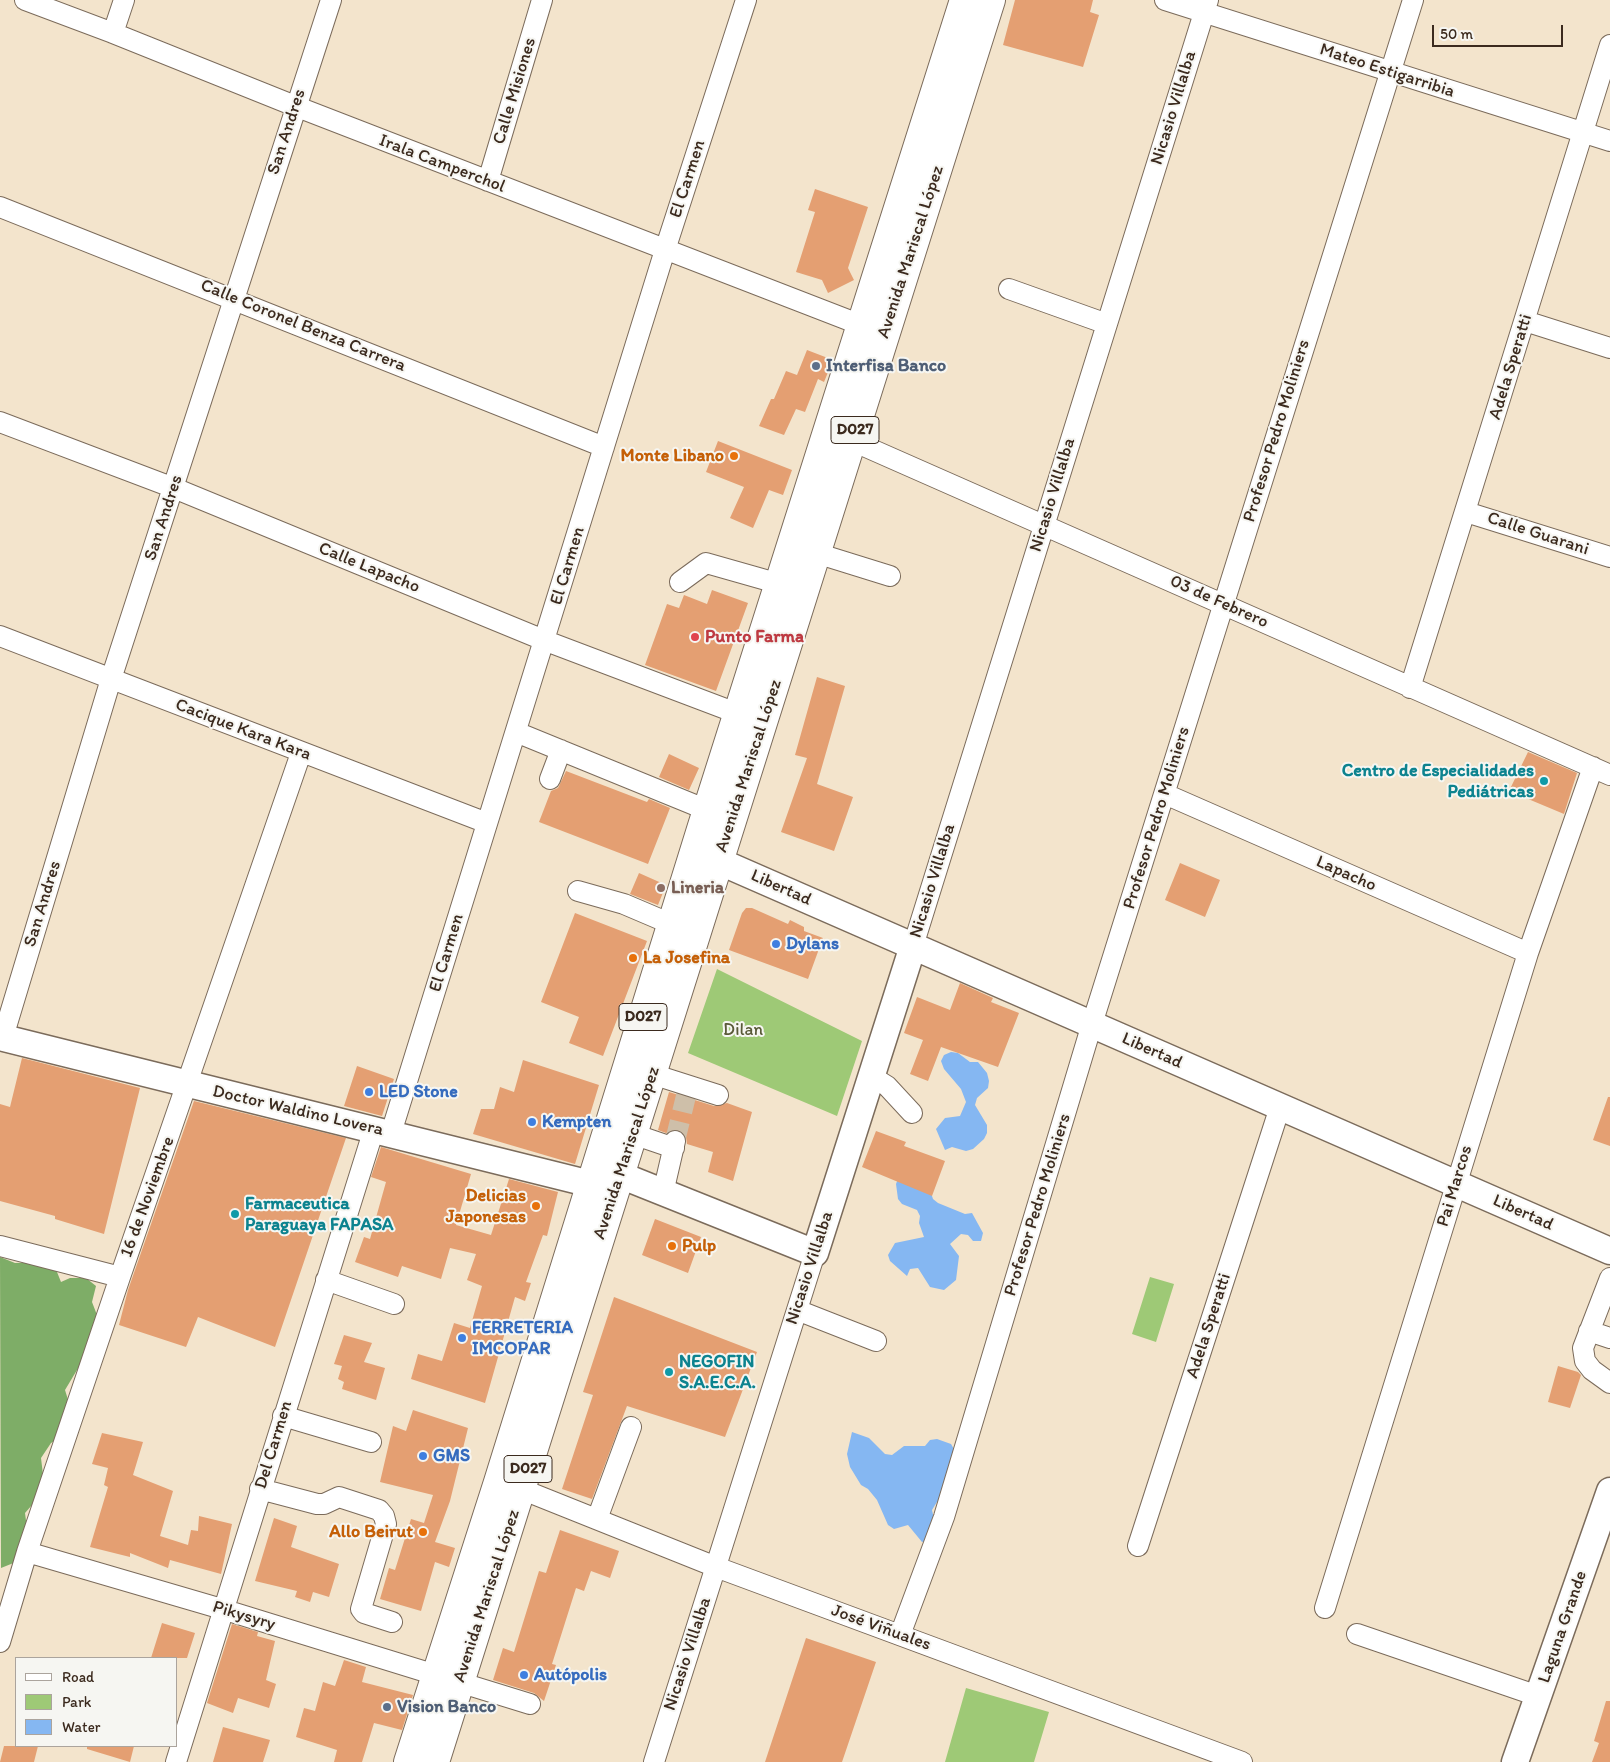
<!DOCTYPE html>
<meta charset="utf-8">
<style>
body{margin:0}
#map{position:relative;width:1610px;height:1762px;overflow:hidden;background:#f3e4cc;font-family:Itim,sans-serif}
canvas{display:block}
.legend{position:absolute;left:15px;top:1657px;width:162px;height:90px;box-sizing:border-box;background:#f6f6f2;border:1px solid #aba49d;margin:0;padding:6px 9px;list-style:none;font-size:15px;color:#3b2a1e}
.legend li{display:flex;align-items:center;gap:10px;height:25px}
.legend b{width:25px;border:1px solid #aba49d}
.scale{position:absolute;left:1432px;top:25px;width:131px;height:22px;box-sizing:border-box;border:2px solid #3b2a1e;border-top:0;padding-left:6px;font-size:15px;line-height:18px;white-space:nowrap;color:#3b2a1e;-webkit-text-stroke:4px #f6f6f2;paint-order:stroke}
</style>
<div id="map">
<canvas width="1610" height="1762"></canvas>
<ul class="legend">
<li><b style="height:6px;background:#fff"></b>Road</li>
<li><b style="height:14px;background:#9ec976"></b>Park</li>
<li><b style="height:14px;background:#85b7f2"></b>Water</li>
</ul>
<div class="scale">50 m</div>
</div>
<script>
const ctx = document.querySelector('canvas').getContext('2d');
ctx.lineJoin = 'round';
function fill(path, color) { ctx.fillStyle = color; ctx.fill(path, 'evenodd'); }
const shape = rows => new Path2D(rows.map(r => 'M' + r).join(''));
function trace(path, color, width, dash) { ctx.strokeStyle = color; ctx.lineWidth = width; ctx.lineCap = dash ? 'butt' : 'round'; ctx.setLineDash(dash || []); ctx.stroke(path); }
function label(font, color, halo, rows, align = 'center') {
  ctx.font = font + ' Itim,sans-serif'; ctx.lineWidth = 4; ctx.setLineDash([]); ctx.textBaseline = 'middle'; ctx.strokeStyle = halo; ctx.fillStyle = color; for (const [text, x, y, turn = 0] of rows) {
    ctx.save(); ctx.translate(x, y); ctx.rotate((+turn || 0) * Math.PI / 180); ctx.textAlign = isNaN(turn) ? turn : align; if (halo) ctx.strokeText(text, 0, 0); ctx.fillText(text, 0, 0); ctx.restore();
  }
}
fill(shape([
 [717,969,862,1041,837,1116,688,1053],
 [1150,1277,1174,1284,1156,1342,1132,1334],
 [966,1688,1049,1712,1034,1762,945,1762]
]), '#9ec976');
fill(shape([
 [0,1257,15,1263,48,1262,57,1272,61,1282,70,1278,86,1278,96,1286,92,1302,97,1315,93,1357,80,1365,65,1390,73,1416,67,1433,51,1443,41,1458,44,1483,39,1497,25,1513,27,1528,16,1562,1,1568]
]), '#7ead67');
fill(shape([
 [951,1052,958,1053,970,1062,978,1062,987,1073,989,1081,988,1088,977,1098,975,1105,987,1125,987,1133,984,1139,973,1149,966,1151,952,1147,945,1150,936,1129,945,1118,960,1116,966,1102,961,1089,944,1069,941,1061,944,1055],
 [901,1171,926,1178,933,1199,938,1203,965,1214,972,1213,983,1233,981,1241,973,1241,968,1235,961,1234,950,1244,959,1256,956,1280,944,1290,930,1287,918,1268,910,1269,907,1276,890,1261,888,1255,895,1243,924,1237,919,1223,920,1216,917,1210,902,1204,898,1199,896,1184],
 [852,1432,869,1438,885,1454,892,1455,904,1446,925,1446,930,1440,937,1439,951,1444,955,1451,940,1497,932,1510,935,1524,931,1540,922,1542,908,1525,894,1529,888,1525,877,1500,868,1489,861,1485,850,1467,847,1454]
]), '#85b7f2');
fill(shape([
 [1015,0,1093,0,1090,12,1099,15,1083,67,1003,45],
 [815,189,868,207,848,268,854,280,828,293,822,280,796,272,815,212,808,210],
 [807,350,833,360,824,382,818,379,805,412,796,409,784,435,759,426,771,399,774,399,786,371,797,375],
 [718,441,792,470,783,495,769,490,753,528,730,518,744,487,706,472],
 [712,590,748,603,716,691,645,665,667,604,679,608,684,595,707,604],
 [817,677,845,686,817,784,853,797,834,851,781,832,807,758,795,755],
 [1528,752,1577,773,1564,814,1509,791],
 [669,754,699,768,689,790,659,777],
 [566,771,647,802,649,799,670,808,648,864,539,822,551,791,558,788],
 [1180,863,1220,880,1205,917,1165,900],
 [639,873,666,885,658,905,630,894],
 [746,908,752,908,788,924,790,920,804,927,804,931,823,938,808,979,729,950,742,913],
 [575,913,647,941,603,1056,569,1043,579,1017,541,1002],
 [960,983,993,998,991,1002,1019,1013,998,1067,941,1047,928,1081,910,1074,923,1040,904,1033,917,997,950,1010],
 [22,1058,140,1088,104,1234,55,1219,55,1216,0,1201,0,1104,10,1107],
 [523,1060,599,1085,575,1164,473,1134,481,1109,494,1109,500,1087,514,1092],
 [357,1066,394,1079,382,1116,344,1106],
 [669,1092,714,1106,727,1103,752,1112,733,1181,708,1172,713,1152,687,1144,686,1137,678,1130,666,1133,658,1130],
 [1608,1097,1610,1097,1610,1146,1593,1140],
 [194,1101,346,1138,275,1347,198,1317,186,1347,119,1325,128,1290],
 [876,1131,906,1142,904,1146,945,1161,932,1196,862,1167],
 [381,1147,471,1174,456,1225,491,1235,509,1179,558,1192,547,1236,543,1235,526,1282,531,1283,525,1301,515,1297,485,1403,411,1379,418,1354,442,1361,454,1323,470,1328,482,1286,467,1280,476,1254,450,1248,441,1279,402,1266,398,1277,355,1262,364,1237,370,1239,386,1182,371,1177],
 [655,1219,701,1237,688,1273,642,1255],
 [614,1297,757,1352,725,1437,627,1406,592,1499,562,1489,593,1395,583,1392],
 [344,1335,372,1343,364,1362,385,1368,376,1400,342,1389,344,1382,338,1379,342,1366,334,1364],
 [1558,1366,1578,1372,1581,1375,1570,1408,1548,1402],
 [413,1410,468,1428,450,1501,435,1542,455,1548,449,1567,435,1562,421,1611,380,1599,389,1568,395,1570,411,1519,424,1523,433,1495,380,1482,393,1426,406,1431],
 [102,1433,143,1442,133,1475,173,1491,160,1536,188,1545,191,1530,198,1531,199,1516,232,1524,221,1574,170,1560,168,1568,130,1553,130,1557,90,1547,108,1487,104,1485,108,1468,92,1464],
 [274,1518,297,1526,291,1547,339,1564,329,1597,313,1592,310,1602,295,1597,297,1591,255,1581],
 [560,1530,619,1551,610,1578,591,1571,584,1591,576,1588,552,1664,556,1665,544,1701,534,1693,493,1680,503,1648,514,1652,539,1571,546,1573],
 [162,1623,195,1633,187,1658,151,1658],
 [232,1624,258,1632,257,1636,275,1641,266,1680,276,1684,269,1708,238,1698,233,1713,207,1703],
 [806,1638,876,1662,842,1762,765,1762],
 [344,1660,366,1667,362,1682,413,1695,402,1730,374,1723,362,1762,334,1762,337,1750,296,1737,304,1708,315,1711,323,1682,335,1686],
 [1606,1701,1610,1701,1610,1762,1592,1762,1599,1743,1594,1741],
 [223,1727,270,1740,263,1762,213,1762],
 [4,1746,38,1746,34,1762,0,1762],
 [87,1746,134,1746,130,1762,87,1749]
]), '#e49f72');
trace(shape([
 [675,1141,687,1092]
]), '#cebfa9', 20, [20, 10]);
const minor = shape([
 [25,0,113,33,295,106,861,325],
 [1165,0,1610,141],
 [113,33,124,0],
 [488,181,542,0],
 [0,207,604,447],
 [1009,289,1107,324],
 [1525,321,1610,348],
 [0,422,174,488,546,641,739,714],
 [839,435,1610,775],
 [1466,512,1610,557],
 [816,553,890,576],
 [680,582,706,563,780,584],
 [0,636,487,823],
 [1410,688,1610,45],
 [516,732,707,810],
 [550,779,561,750],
 [1165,794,1528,953],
 [578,891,624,904,671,924],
 [913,946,1208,0],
 [3,1037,111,679,331,0],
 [652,1074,718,1095],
 [871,1076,887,1086,912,1113],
 [391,1133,665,250,746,0],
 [633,1134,674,1148],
 [663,1193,675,1141],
 [0,1246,120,1277],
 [1610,1278,1583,1348,1585,1361,1592,1370,1610,1383],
 [326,1280,394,1304],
 [797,1310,876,1341],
 [1589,1331,1610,1338],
 [283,1416,371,1442],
 [260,1489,317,1504,324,1504,339,1497,379,1510,384,1516,386,1524,361,1609,364,1613,392,1622],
 [521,1489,716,1567,1242,1762],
 [597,1519,631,1427],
 [1138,1546,1280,1107],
 [27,1552,222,1609,530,1704],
 [1325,1608,1528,953,1593,767],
 [1357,1634,1538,1696],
 [900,1635,944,1517,1092,1024,1413,0],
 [0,1642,27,1552,120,1277,301,753],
 [176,1762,374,1129],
 [654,1762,815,1253]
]);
const major = shape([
 [700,853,1610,1251],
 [0,1037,591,1184,620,1175,815,1253,913,946],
 [1515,1762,1610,1491]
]);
const highway = shape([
 [408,1762,498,1482,707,810,964,0],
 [435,1762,991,0]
]);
trace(minor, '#7b6b5b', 22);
trace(major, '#7b6b5b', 29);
trace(highway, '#7b6b5b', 30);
trace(minor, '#fff', 20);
trace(major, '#fff', 26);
trace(highway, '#fff', 28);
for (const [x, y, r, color] of [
 [816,366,5,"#5c6f8a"],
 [734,456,5,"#e8710a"],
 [695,637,5,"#e0444e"],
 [1544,781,5,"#0f9aa8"],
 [661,888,5,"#8d6e63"],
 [776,944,5,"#3f7fe0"],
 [633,958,5,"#e8710a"],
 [369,1092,5,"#3f7fe0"],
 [532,1122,5,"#3f7fe0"],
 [536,1206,5,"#e8710a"],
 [235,1214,5,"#0f9aa8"],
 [672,1246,5,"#e8710a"],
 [462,1338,5,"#3f7fe0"],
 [669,1372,5,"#0f9aa8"],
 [423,1456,5,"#3f7fe0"],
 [423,1532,5,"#e8710a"],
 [524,1675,5,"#3f7fe0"],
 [387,1707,5,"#5c6f8a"]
]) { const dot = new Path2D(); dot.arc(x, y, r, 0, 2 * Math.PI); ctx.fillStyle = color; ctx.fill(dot); trace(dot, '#f6f6f2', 2); }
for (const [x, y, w] of [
 [855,430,48],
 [643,1017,48],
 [528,1469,48]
]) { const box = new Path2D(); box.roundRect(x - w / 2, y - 13.5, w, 27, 4); ctx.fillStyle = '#f6f6f2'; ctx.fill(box); trace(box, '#3b2a1e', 1); }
label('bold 16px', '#3b2a1e', null, [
 ["D027",855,430],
 ["D027",643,1017],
 ["D027",528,1469]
]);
label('18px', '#3b2a1e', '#f6f6f2', [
 ["Mateo Estigarribia",1387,71,18],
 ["Calle Misiones",515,91,-73],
 ["Nicasio Villalba",1174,108,-73],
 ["San Andres",287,132,-72],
 ["Irala Camperchol",442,164,21],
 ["El Carmen",688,179,-72],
 ["Avenida Mariscal López",911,252,-72],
 ["Calle Coronel Benza Carrera",303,326,22],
 ["Adela Speratti",1511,367,-73],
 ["Profesor Pedro Moliniers",1277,431,-73],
 ["Nicasio Villalba",1053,495,-73],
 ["San Andres",164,518,-72],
 ["Calle Guarani",1538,534,18],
 ["El Carmen",568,566,-73],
 ["Calle Lapacho",369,568,22],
 ["03 de Febrero",1219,602,24],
 ["Cacique Kara Kara",243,730,21],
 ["Avenida Mariscal López",749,766,-72],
 ["Profesor Pedro Moliniers",1157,818,-73],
 ["Lapacho",1346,874,24],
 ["Nicasio Villalba",933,881,-73],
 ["Libertad",781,888,24],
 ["San Andres",43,904,-73],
 ["El Carmen",447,953,-73],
 ["Libertad",1152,1051,24],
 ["Doctor Waldino Lovera",298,1111,13],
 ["Avenida Mariscal López",627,1153,-72],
 ["Pai Marcos",1455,1186,-73],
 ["16 de Noviembre",148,1197,-70],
 ["Profesor Pedro Moliniers",1038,1205,-73],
 ["Libertad",1523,1213,24],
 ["Nicasio Villalba",810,1268,-72],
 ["Adela Speratti",1209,1326,-72],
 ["Del Carmen",274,1445,-73],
 ["Avenida Mariscal López",487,1596,-72],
 ["Pikysyry",244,1616,17],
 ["Laguna Grande",1563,1627,-71],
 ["José Viñuales",881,1628,20],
 ["Nicasio Villalba",688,1654,-72]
]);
label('bold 18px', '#4e5e75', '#f6f6f2', [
 ["Interfisa Banco",826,366],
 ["Vision Banco",397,1707]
], 'left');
label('bold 18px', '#c56008', '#f6f6f2', [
 ["Monte Libano",724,456],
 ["La Josefina",643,958,"left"],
 ["Delicias",526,1196],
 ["Japonesas",526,1217],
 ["Pulp",682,1246,"left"],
 ["Allo Beirut",413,1532]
], 'right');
label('bold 18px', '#be3a42', '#f6f6f2', [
 ["Punto Farma",705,637]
], 'left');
label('bold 18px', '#0d838f', '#f6f6f2', [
 ["Centro de Especialidades",1534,771,"right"],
 ["Pediátricas",1534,792,"right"],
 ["Farmaceutica",245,1204],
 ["Paraguaya FAPASA",245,1225],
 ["NEGOFIN",679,1362],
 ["S.A.E.C.A.",679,1383]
], 'left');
label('bold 18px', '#785e54', '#f6f6f2', [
 ["Lineria",671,888]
], 'left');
label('bold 18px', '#366cbe', '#f6f6f2', [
 ["Dylans",786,944],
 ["LED Stone",379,1092],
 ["Kempten",542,1122],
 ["FERRETERIA",472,1328],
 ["IMCOPAR",472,1349],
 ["GMS",433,1456],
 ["Autópolis",534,1675]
], 'left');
label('18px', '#595a38', '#f6f6f2', [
 ["Dilan",743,1030]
]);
</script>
